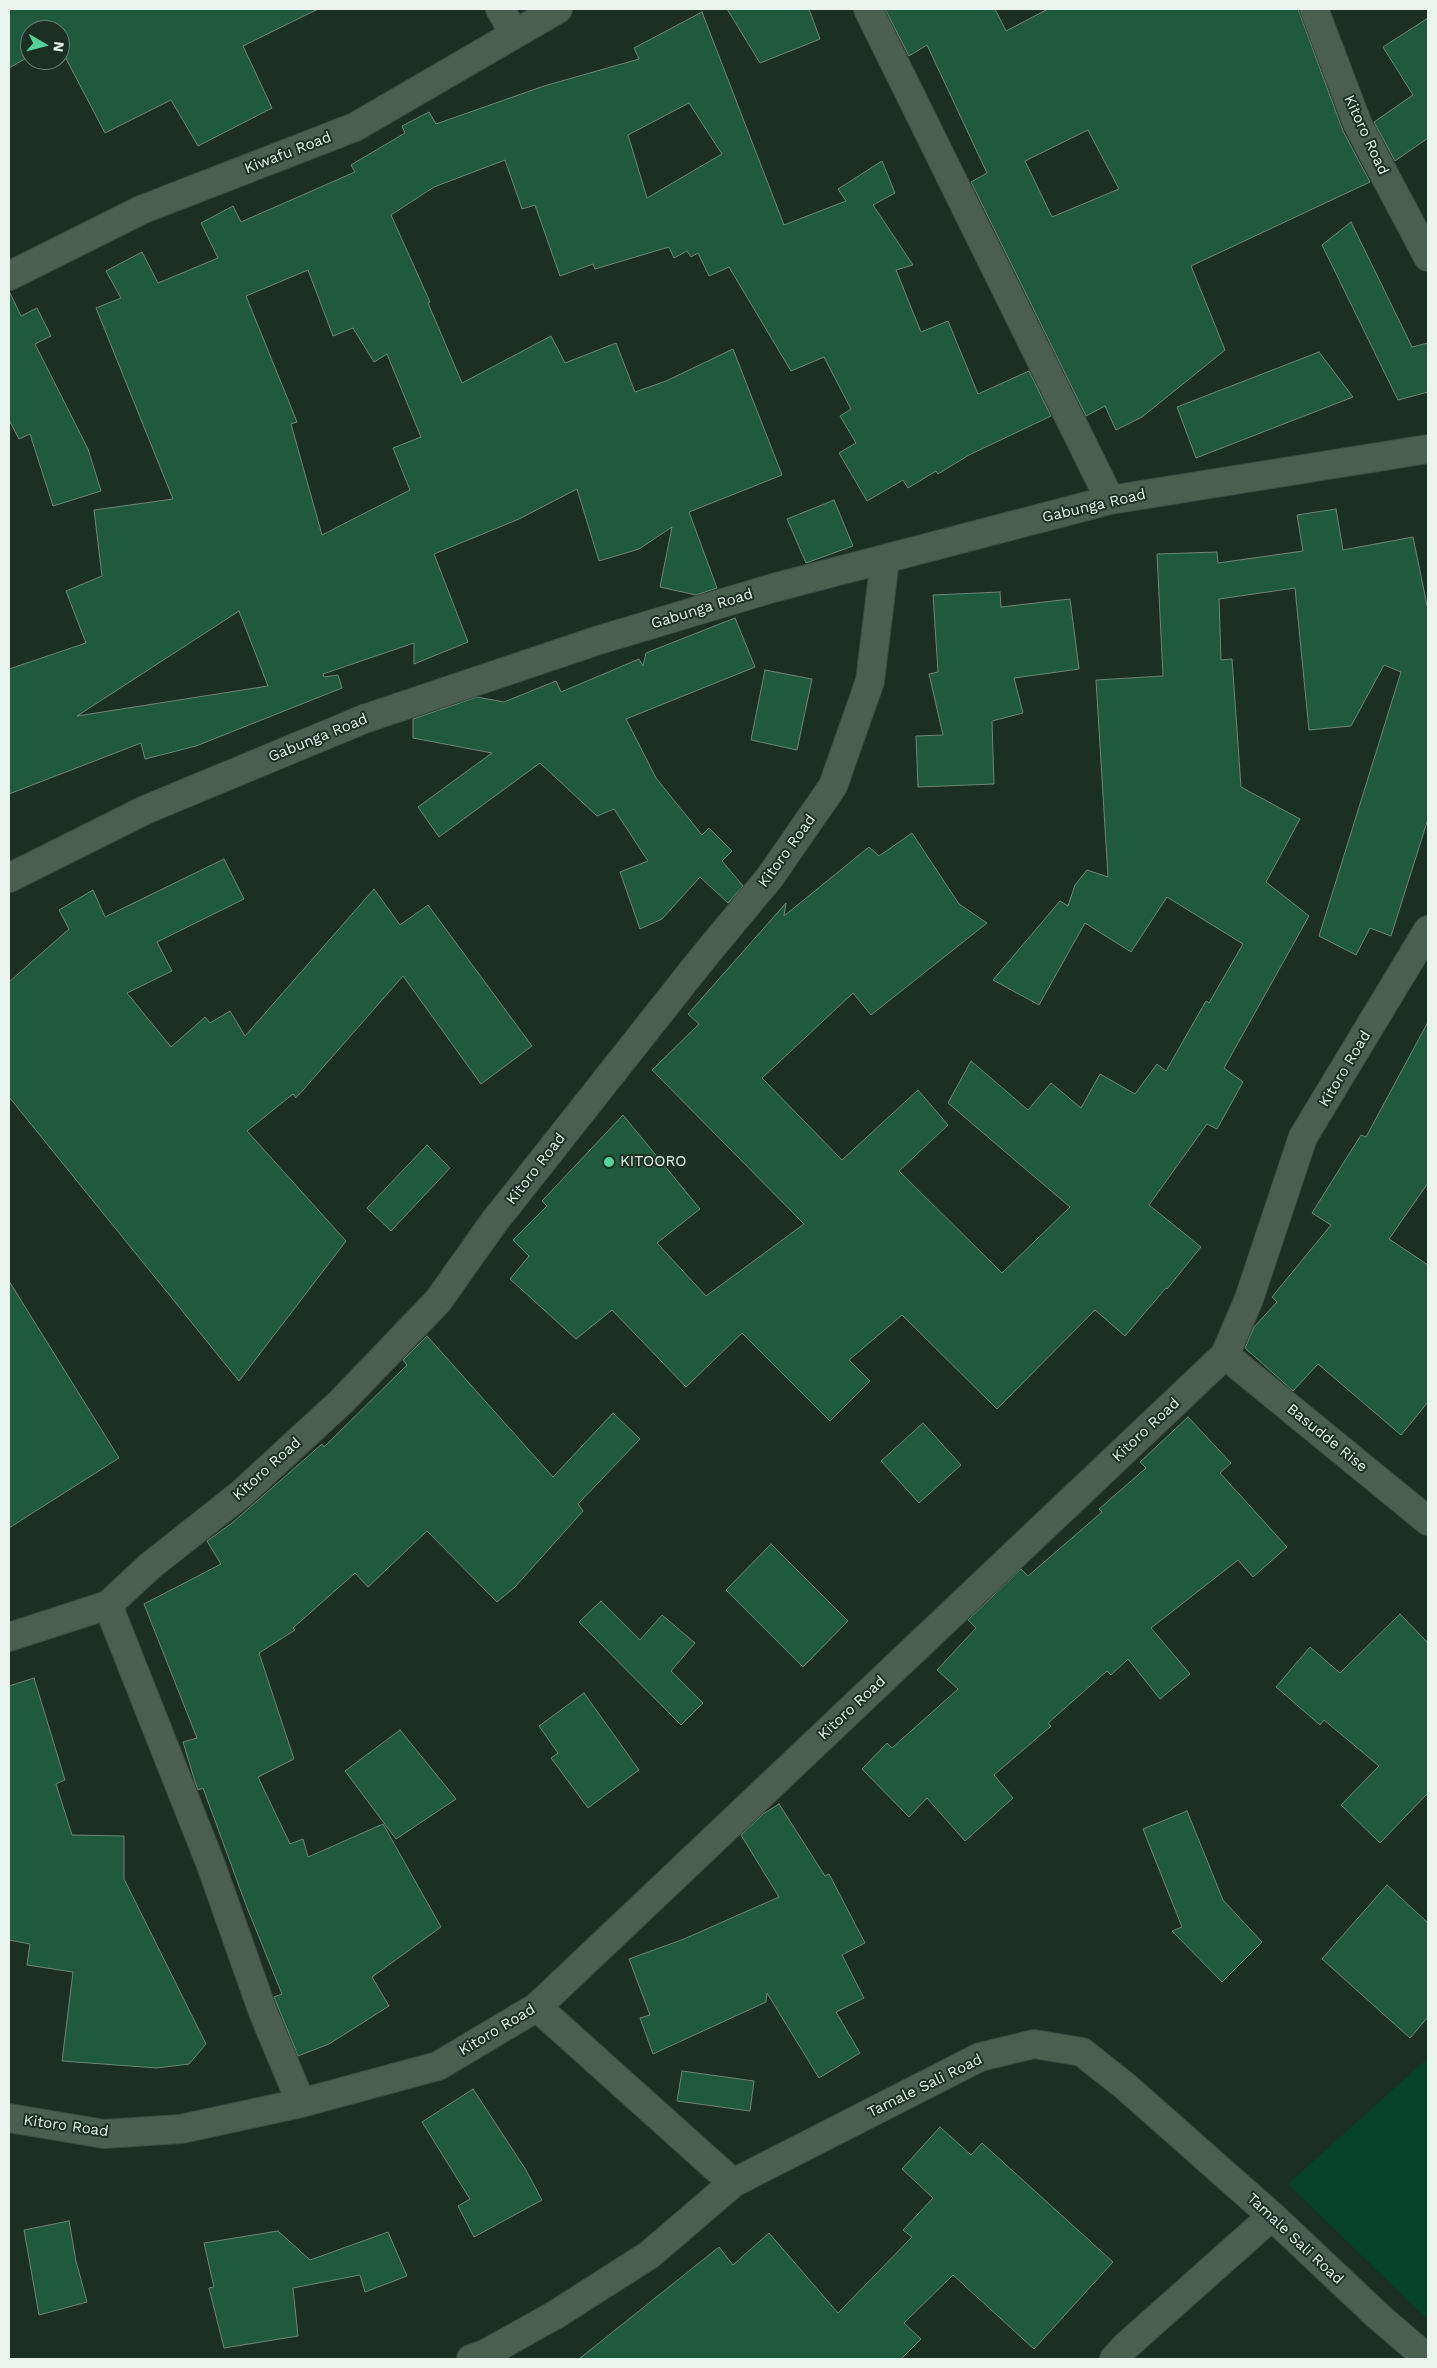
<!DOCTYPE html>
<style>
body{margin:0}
#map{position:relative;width:1437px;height:2368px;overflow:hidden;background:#1c2f25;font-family:"Work Sans",sans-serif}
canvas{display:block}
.frame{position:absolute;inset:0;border:10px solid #e8f4ed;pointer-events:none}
.north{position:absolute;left:20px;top:20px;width:50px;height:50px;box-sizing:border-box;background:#1c2f25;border:1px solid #6e7e75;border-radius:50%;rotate:98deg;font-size:14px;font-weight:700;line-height:20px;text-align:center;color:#e8f4ed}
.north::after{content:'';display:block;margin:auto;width:18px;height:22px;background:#52d397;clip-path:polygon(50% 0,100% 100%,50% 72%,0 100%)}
</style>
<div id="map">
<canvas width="1437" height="2368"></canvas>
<div class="frame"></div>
<div class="north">N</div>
</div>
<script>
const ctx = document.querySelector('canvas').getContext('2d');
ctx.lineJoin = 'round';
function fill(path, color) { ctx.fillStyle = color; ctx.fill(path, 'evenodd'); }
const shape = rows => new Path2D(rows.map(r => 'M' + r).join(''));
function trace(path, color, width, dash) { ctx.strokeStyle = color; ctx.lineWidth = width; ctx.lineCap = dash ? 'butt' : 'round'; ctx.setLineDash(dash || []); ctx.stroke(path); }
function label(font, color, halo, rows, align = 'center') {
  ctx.font = font + ' "Work Sans",sans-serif'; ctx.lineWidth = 4; ctx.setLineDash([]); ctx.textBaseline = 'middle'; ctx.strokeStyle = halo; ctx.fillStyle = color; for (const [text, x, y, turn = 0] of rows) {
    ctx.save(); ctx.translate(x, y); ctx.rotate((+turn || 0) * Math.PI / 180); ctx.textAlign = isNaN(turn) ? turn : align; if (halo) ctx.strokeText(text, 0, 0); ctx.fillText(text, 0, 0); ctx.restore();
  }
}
fill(shape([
 [1428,2058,1428,2320,1288,2184]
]), '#05422a');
const building = shape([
 [9,9,318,9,243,46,272,108,198,146,171,100,105,133,60,47,60,30,30,30,30,56,9,68,9,9],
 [727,9,809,9,820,39,760,63,727,9],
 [885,9,995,9,1006,31,1048,9,1298,9,1343,131,1370,182,1191,266,1225,350,1142,417,1116,430,1105,406,1086,416,971,182,987,173,927,45,909,56,885,9],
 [1088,130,1119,189,1052,217,1025,161,1088,130],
 [702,12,784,225,846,201,838,189,882,161,895,193,873,205,913,265,896,270,921,332,948,321,978,394,1029,371,1051,416,969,455,938,474,936,471,908,488,903,480,867,501,839,453,856,443,840,416,851,409,824,357,791,371,729,267,709,276,698,253,691,257,687,251,674,258,669,247,595,269,593,264,560,276,535,205,522,209,505,160,434,187,391,215,430,302,428,303,462,383,551,336,565,363,616,343,635,392,666,381,733,349,782,475,689,512,717,588,696,595,660,587,672,527,639,549,599,561,577,489,519,519,434,554,468,642,414,664,414,643,323,674,324,677,338,675,342,688,196,746,145,759,141,743,9,794,9,669,86,643,66,591,102,576,94,510,173,499,96,308,121,298,106,271,142,252,158,283,218,258,201,223,233,206,241,222,355,172,351,165,405,133,402,126,429,112,436,124,544,86,639,59,634,48,702,12],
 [689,103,722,154,647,198,628,135,689,103],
 [308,270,333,336,353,328,374,362,387,354,421,437,393,448,410,490,322,535,291,424,297,422,246,296,308,270],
 [239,611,268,686,77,716,239,611],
 [1428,18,1428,138,1395,161,1374,122,1413,95,1383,47,1428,18],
 [1351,222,1412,347,1428,343,1428,392,1398,400,1322,245,1351,222],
 [9,291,21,316,37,308,51,336,35,344,88,449,101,491,53,506,30,434,19,439,9,420,9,291],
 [1319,352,1353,397,1196,458,1177,407,1319,352],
 [834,500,853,546,806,563,787,519,834,500],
 [1336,509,1343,550,1413,537,1428,610,1428,819,1391,936,1370,928,1356,955,1319,936,1401,672,1384,665,1351,726,1309,730,1295,588,1219,599,1221,660,1232,659,1241,787,1300,819,1266,882,1309,916,1224,1068,1243,1082,1217,1129,1207,1124,1149,1205,1201,1247,1167,1289,1166,1288,1125,1336,1095,1310,997,1409,902,1315,849,1360,870,1381,830,1421,742,1333,686,1387,612,1310,576,1339,510,1279,529,1256,513,1240,547,1206,542,1201,623,1115,700,1209,657,1243,706,1296,804,1224,652,1070,699,1024,688,1014,786,903,784,916,869,847,879,856,912,833,959,904,987,923,871,1015,853,993,762,1078,842,1160,918,1090,948,1125,899,1171,1002,1273,1070,1207,948,1103,971,1061,1028,1110,1051,1083,1081,1108,1100,1074,1135,1094,1157,1064,1166,1071,1206,1001,1209,1003,1243,944,1167,897,1131,952,1085,923,1039,1005,993,980,1060,901,1068,906,1075,885,1087,870,1108,877,1096,680,1163,676,1157,554,1217,552,1218,563,1303,551,1297,515,1336,509],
 [1000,592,1001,607,1070,599,1079,669,1014,678,1023,713,992,721,994,784,918,787,916,736,943,735,929,674,938,672,933,595,1000,592],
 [735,618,755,667,626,719,656,778,702,835,709,828,732,851,722,861,743,886,728,903,700,877,662,919,640,929,620,872,648,861,614,809,597,816,540,763,439,837,418,807,492,753,413,738,413,719,477,697,504,702,556,681,561,692,639,659,643,666,646,653,735,618],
 [765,670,812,679,797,750,751,740,765,670],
 [224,859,244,899,157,942,172,971,127,993,171,1047,205,1017,210,1023,230,1011,245,1036,374,889,400,925,428,905,532,1046,481,1084,403,976,296,1098,293,1094,247,1131,346,1241,239,1381,9,1097,9,982,69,929,59,910,93,890,105,917,224,859],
 [1428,1022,1428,1183,1389,1239,1428,1265,1428,1402,1401,1435,1318,1364,1293,1391,1245,1348,1254,1327,1277,1302,1272,1297,1331,1225,1312,1213,1361,1135,1366,1137,1428,1022],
 [427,1145,450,1168,391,1231,367,1208,427,1145],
 [9,1281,119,1458,9,1528,9,1281],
 [427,1336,553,1477,613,1413,640,1439,578,1504,583,1511,515,1587,497,1602,427,1531,368,1587,355,1573,293,1628,295,1630,259,1653,294,1759,258,1777,290,1844,303,1839,308,1857,383,1824,441,1927,372,1977,389,2006,329,2044,298,2056,274,1997,282,1994,246,1905,203,1788,198,1790,196,1785,183,1742,197,1738,144,1604,221,1564,207,1541,232,1523,322,1444,324,1447,407,1365,403,1360,427,1336],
 [1188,1417,1231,1463,1220,1473,1287,1547,1253,1577,1238,1560,1151,1628,1190,1674,1160,1699,1128,1659,1111,1675,1107,1671,1048,1723,1051,1726,994,1775,1013,1798,965,1841,927,1798,909,1817,862,1769,887,1743,892,1748,958,1689,937,1670,976,1628,968,1620,1021,1569,1028,1576,1102,1512,1099,1509,1146,1468,1140,1462,1188,1417],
 [923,1423,961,1465,919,1503,881,1461,923,1423],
 [771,1544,848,1621,803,1667,726,1590,771,1544],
 [601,1601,640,1640,662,1615,695,1643,671,1671,703,1703,681,1725,579,1622,601,1601],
 [1400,1614,1428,1643,1428,1793,1380,1843,1341,1805,1379,1766,1324,1720,1320,1725,1276,1687,1310,1647,1340,1673,1400,1614],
 [34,1678,65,1780,56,1784,72,1835,124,1836,124,1879,206,2044,189,2064,157,2068,62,2061,73,1972,27,1965,30,1944,9,1940,9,1686,34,1678],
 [584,1693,639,1770,588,1808,551,1758,558,1753,539,1726,584,1693],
 [400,1730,456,1799,396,1839,345,1771,400,1730],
 [779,1804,825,1876,829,1874,865,1943,842,1955,864,1998,836,2012,860,2053,819,2078,767,1993,766,2002,653,2054,640,2018,650,2015,629,1959,684,1939,779,1897,741,1835,763,1814,779,1804],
 [1187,1811,1223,1900,1262,1942,1222,1982,1172,1931,1182,1927,1143,1829,1187,1811],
 [1387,1885,1428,1923,1428,2017,1410,2038,1322,1959,1387,1885],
 [682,2071,754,2081,750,2111,677,2101,682,2071],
 [473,2089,526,2170,542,2200,474,2237,458,2206,470,2199,422,2122,473,2089],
 [940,2127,971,2155,982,2143,1113,2262,1034,2349,953,2275,904,2323,921,2339,901,2359,579,2359,719,2247,733,2265,769,2233,838,2313,912,2237,903,2230,933,2198,902,2169,940,2127],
 [69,2221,76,2261,87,2302,39,2315,24,2230,69,2221],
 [278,2231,310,2260,388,2232,407,2276,365,2292,360,2275,293,2288,298,2336,224,2348,209,2288,214,2287,204,2243,278,2231]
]);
fill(building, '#1f593e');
trace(building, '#6f8578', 1);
const minor = shape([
 [500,9,514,33],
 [868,9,1110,500],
 [1314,9,1358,125,1428,257],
 [9,276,141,210,355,127,558,9],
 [9,878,145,810,364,719,599,640,773,588,1110,500,1428,449],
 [1225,1355,1428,1521],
 [108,1605,211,1865,263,2012,301,2103],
 [9,1637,108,1605,150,1566,241,1494,341,1402,438,1301,494,1222,702,959,770,877,833,786,870,681,885,559],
 [537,2007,733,2183],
 [9,2118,104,2134,181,2129,301,2103,438,2066,537,2007,1225,1355,1249,1299,1303,1137,1428,930],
 [471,2359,485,2354,555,2315,649,2255,733,2183,980,2057,1034,2044,1082,2052,1125,2086,1272,2216,1378,2316,1428,2359],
 [1114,2359,1126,2346,1272,2216]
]);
trace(minor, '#3b4c44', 30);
trace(minor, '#4a5e52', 28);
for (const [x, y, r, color] of [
 [609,1162,6,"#52d397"]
]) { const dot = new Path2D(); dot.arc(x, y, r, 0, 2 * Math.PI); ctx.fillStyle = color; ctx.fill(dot); trace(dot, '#1c2f25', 2); }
label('15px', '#e8f4ed', '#1c2f25', [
 ["Kitoro Road",1366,135,65],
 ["Kiwafu Road",288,153,-21],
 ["Gabunga Road",1094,506,-13],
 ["Gabunga Road",702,609,-17],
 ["Gabunga Road",318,738,-22],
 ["Kitoro Road",787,851,-54],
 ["Kitoro Road",1345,1069,-59],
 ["Kitoro Road",536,1169,-52],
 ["Kitoro Road",1146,1430,-43],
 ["Basudde Rise",1327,1438,39],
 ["Kitoro Road",267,1469,-42],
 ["Kitoro Road",852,1708,-43],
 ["Kitoro Road",497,2030,-31],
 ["Tamale Sali Road",925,2086,-26],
 ["Kitoro Road",66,2126,8],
 ["Tamale Sali Road",1295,2239,43]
]);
label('15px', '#e8f4ed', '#1c2f25', [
 ["KITOORO",620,1162]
], 'left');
</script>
